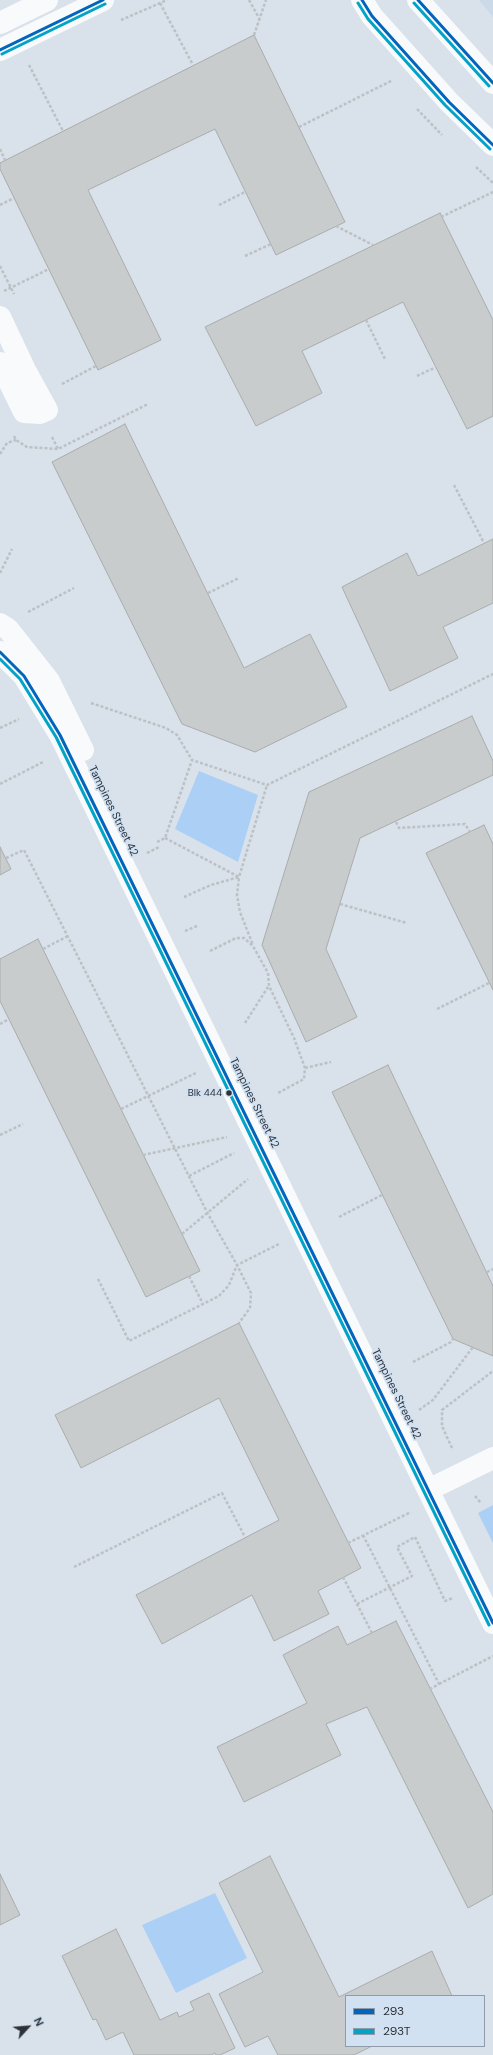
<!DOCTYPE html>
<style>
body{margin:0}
#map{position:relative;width:493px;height:2055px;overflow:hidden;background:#d9e1ea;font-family:"DM Sans",sans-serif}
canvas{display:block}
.legend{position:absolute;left:345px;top:1995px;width:140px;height:52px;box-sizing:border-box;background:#d1e1f2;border:1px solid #8f9ba8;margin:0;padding:5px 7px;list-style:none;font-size:12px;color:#2c3238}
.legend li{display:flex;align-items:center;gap:8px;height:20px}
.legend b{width:20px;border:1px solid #8f9ba8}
.north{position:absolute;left:8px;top:2007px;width:40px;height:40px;-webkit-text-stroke:3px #d1e1f2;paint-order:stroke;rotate:64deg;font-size:11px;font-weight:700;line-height:16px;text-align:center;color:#2c3238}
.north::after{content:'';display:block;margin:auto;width:14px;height:18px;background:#2c3238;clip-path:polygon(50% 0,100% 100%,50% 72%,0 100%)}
</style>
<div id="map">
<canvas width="493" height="2055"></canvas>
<ul class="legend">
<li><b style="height:5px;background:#0065bd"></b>293</li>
<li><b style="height:5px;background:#02a3c6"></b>293T</li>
</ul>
<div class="north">N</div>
</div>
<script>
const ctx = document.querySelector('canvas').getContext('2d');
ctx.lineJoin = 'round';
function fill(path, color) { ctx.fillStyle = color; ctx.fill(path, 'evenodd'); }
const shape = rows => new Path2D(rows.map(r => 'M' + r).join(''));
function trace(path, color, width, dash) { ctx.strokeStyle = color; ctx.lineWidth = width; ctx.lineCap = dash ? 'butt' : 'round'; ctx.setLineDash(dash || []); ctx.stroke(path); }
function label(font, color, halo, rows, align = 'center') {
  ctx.font = font + ' "DM Sans",sans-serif'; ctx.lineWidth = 3.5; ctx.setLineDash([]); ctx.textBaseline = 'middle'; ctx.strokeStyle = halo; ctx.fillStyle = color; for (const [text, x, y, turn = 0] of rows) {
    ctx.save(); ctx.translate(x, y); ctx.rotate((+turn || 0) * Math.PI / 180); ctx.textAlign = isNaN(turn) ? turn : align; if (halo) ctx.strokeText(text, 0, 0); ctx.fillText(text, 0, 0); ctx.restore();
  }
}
fill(shape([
 [479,0,493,0,493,17]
]), '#cadae9');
fill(shape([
 [199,771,258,795,238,862,175,829],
 [493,1505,493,1543,478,1513],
 [215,1893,247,1958,176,1993,142,1925]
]), '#acd0f5');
const building = shape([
 [254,35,345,222,276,255,215,129,88,190,161,340,98,370,0,169,0,163,254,35],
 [440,213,493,320,493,416,467,429,403,302,302,351,322,393,256,426,205,327,440,213],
 [125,424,244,668,310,634,347,707,255,752,182,724,52,462,125,424],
 [493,539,493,603,443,627,458,658,390,691,342,587,407,553,418,576,493,539],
 [472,716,493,761,493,775,360,838,326,949,357,1017,306,1042,262,945,309,792,472,716],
 [484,825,493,844,493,990,426,853,484,825],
 [0,847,11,869,0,875,0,847],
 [38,939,200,1271,146,1297,0,1001,0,959,38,939],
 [388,1065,493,1286,493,1356,453,1339,332,1092,388,1065],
 [239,1323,361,1568,318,1591,329,1614,274,1641,252,1595,162,1644,136,1595,279,1520,219,1398,81,1468,55,1415,239,1323],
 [396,1621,493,1812,493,1894,468,1908,367,1707,326,1724,341,1755,244,1802,217,1747,307,1703,283,1655,338,1626,347,1645,396,1621],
 [270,1856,339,1997,432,1951,452,1996,346,1996,346,2046,372,2046,354,2055,278,2055,268,2036,245,2047,219,1994,263,1972,219,1883,270,1856],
 [0,1874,20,1915,0,1925,0,1874],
 [116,1929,160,2020,177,2012,179,2017,194,2010,190,2002,209,1993,235,2048,220,2055,216,2055,215,2053,211,2055,134,2055,123,2032,106,2040,96,2019,93,2020,62,1956,116,1929]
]);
fill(building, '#c8cccc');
trace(building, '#aaacac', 1);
trace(shape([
 [249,0,259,18],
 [160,3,193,65],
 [121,20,167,0],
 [254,35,266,0],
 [29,65,63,131],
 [417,109,442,135],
 [299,127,393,80],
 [0,149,5,160],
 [476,167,493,183],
 [0,205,14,198],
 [219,205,245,192],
 [441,217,493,192],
 [336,226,373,245],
 [245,256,271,244],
 [0,266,14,294],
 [4,291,49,269],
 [366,320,385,359],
 [417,376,436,367],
 [62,384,96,366],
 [14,436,16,440,27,447,58,449,148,404],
 [52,437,58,449],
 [0,454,7,443,16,440],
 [454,485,484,543],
 [0,573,12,549],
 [208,593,239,578],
 [28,612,74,588],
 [91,703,166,728,177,735,192,760],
 [0,728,19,719],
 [0,784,43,762],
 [396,822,399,828,465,824,470,832],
 [165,838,239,877,267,785],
 [157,842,165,838,192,760,267,785,493,674],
 [147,853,159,847],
 [6,858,24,850,208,1214,237,1265,251,1293,250,1308,239,1323],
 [184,897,211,885,239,877,237,895,240,912,253,945],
 [340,904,407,923],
 [185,931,197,926],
 [43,949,68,936],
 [210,951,236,938,244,938,253,946,268,973,269,986,294,1038,305,1068,304,1079,278,1093],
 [437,1009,489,983],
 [245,1023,268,987],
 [0,1024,9,1019],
 [305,1068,331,1062],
 [121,1109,196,1073],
 [0,1135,23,1124],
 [143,1155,227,1137],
 [189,1176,234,1153],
 [339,1217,382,1195],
 [182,1234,248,1179],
 [487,1272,493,1269],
 [189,1276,203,1304],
 [98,1279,129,1341,219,1296,229,1285,237,1265,279,1244],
 [413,1362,451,1342,453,1339],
 [419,1410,433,1400,473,1347],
 [452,1448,442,1426,442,1410,493,1371],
 [475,1496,481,1503],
 [363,1535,439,1684,430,1689],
 [348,1543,411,1512],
 [74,1567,222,1493,245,1537],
 [343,1577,372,1633],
 [357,1604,412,1576,397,1547,415,1537,445,1601,453,1598],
 [439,1684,493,1656]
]), '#bcc1c4', 2.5, [3, 2]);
trace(shape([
 [0,23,47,0],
 [0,50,103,0],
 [0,317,25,370,47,410,40,413,24,412,0,363],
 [0,624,8,629,49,681,83,750],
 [0,652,24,676,60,735,493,1623],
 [428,1490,493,1458]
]), '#f9fafc', 22);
trace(shape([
 [362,0,372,16,449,102,493,145],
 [418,0,493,83]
]), '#f9fafc', 22);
trace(shape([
 [362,0,372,16,449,102,493,145],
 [418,0,493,83],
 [0,50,103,0],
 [0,652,24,676,60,735,493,1623]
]), '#0065bd', 3);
trace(shape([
 [358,3,368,19,445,105,490,149],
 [414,3,489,86],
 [2,54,105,4],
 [0,659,20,679,56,737,489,1625]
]), '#02a3c6', 3);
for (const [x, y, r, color] of [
 [229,1093,3.5,"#2c3238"]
]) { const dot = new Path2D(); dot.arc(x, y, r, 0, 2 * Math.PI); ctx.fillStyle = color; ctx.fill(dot); trace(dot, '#d1e1f2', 1.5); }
label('10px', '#2c3238', '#d1e1f2', [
 ["Blk 444",222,1093]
], 'right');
label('11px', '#2c3238', '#d1e1f2', [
 ["Tampines Street 42",113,811,64],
 ["Tampines Street 42",254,1103,64],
 ["Tampines Street 42",396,1394,64]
]);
</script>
